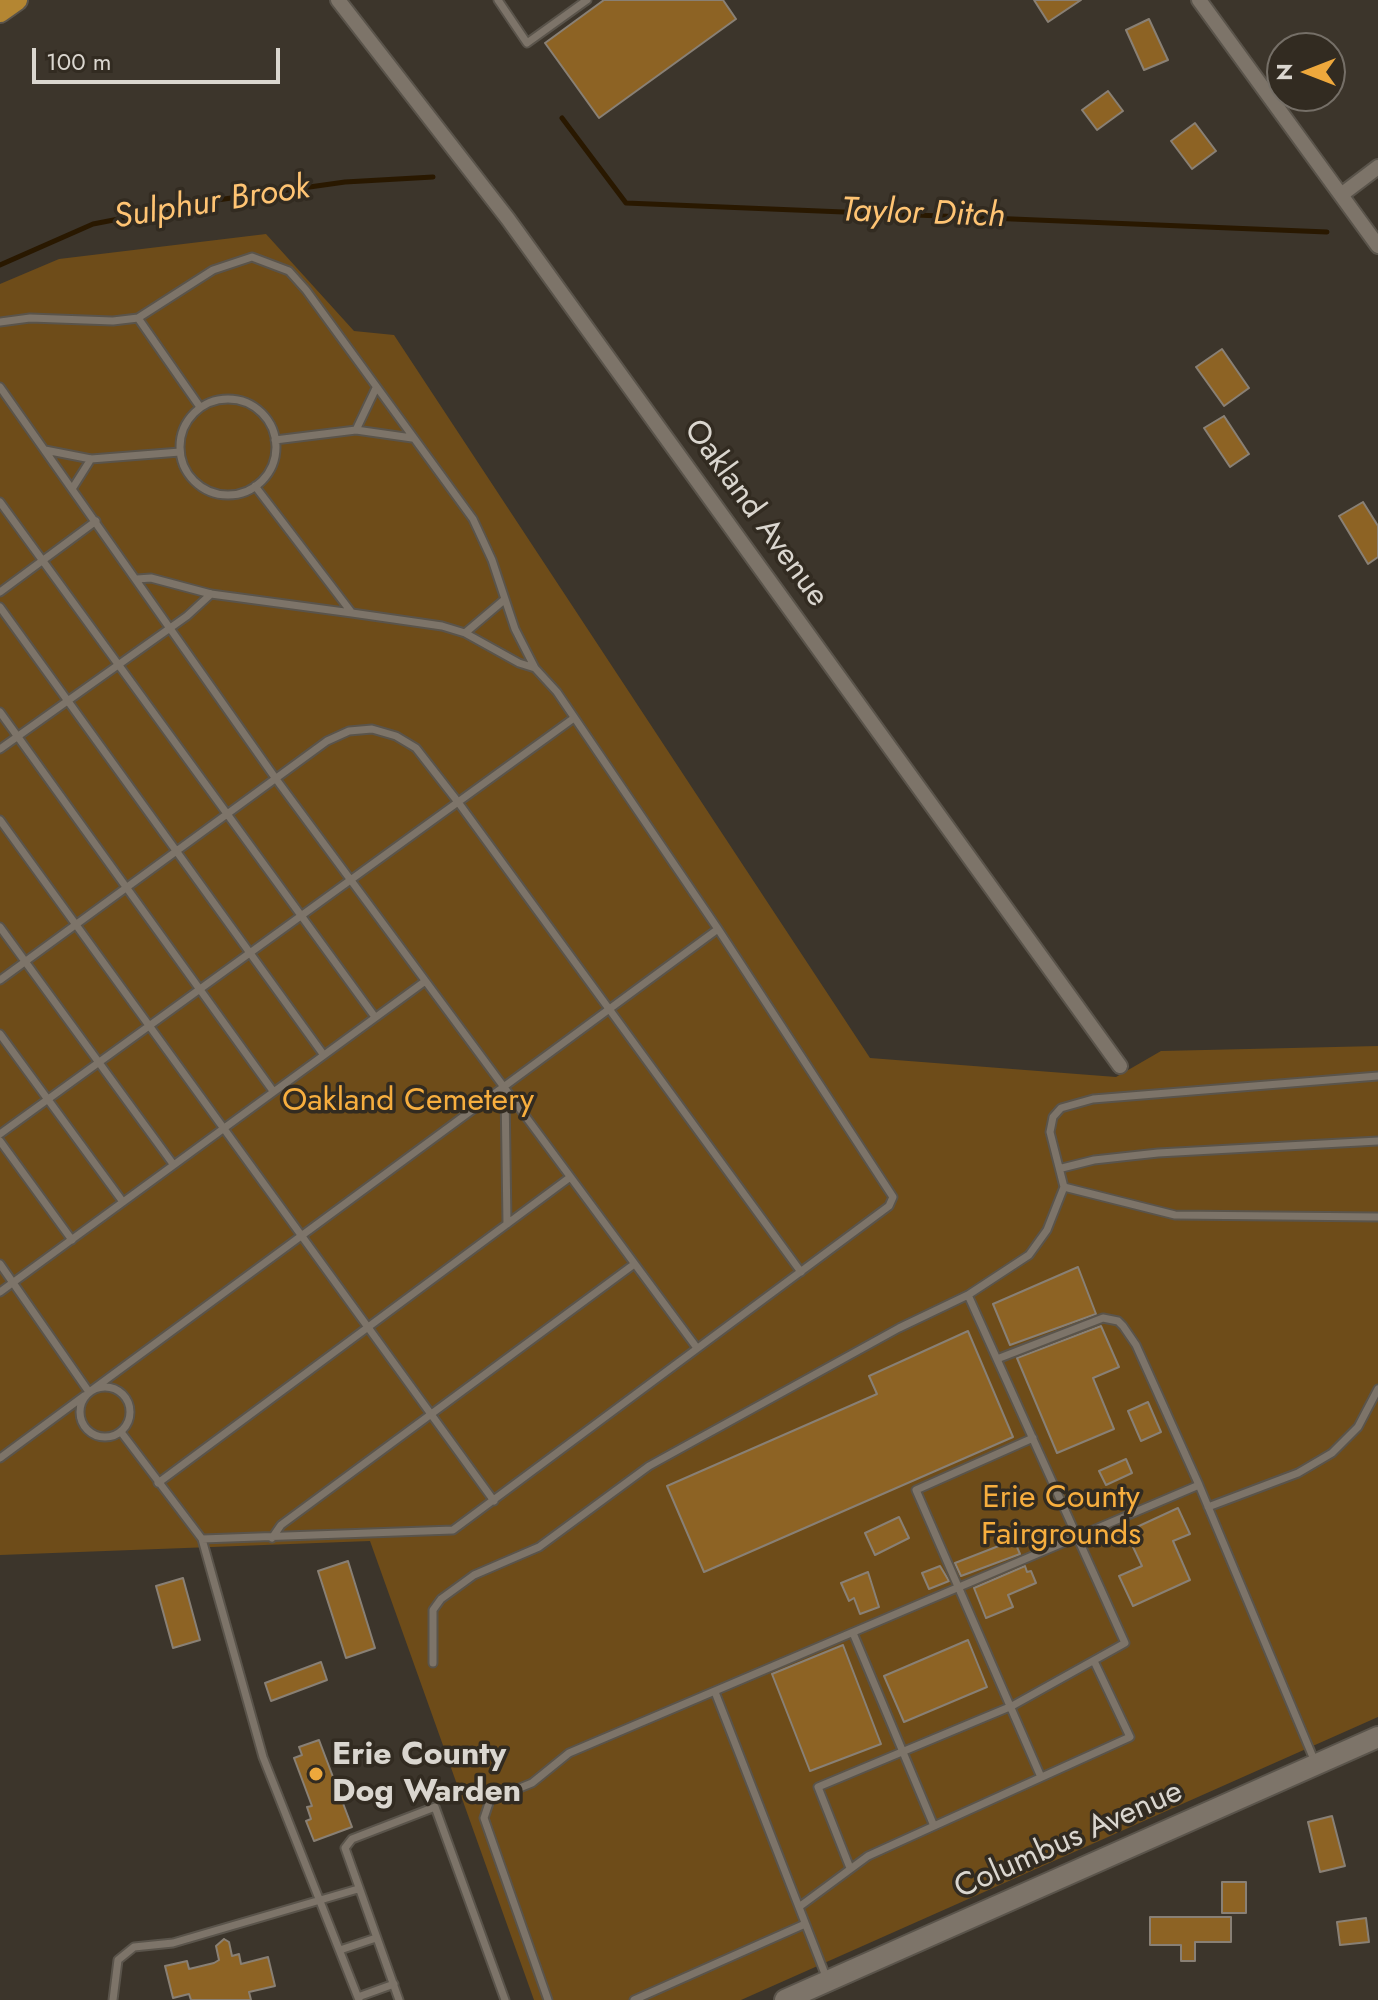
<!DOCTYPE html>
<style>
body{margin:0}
#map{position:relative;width:1378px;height:2000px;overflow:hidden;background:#3c352b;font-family:Jost,sans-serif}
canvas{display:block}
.north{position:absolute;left:1266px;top:32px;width:80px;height:80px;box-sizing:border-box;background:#322b21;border:2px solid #756f67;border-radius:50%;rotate:270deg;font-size:22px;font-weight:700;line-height:32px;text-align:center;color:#dad6cf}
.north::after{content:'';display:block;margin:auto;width:28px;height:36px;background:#eea83c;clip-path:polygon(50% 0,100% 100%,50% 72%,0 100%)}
.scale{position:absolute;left:32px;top:48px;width:248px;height:36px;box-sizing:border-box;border:4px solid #dad6cf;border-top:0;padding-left:10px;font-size:24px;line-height:28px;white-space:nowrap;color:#dad6cf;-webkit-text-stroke:6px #322b21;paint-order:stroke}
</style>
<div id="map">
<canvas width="1378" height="2000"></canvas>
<div class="north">N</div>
<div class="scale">100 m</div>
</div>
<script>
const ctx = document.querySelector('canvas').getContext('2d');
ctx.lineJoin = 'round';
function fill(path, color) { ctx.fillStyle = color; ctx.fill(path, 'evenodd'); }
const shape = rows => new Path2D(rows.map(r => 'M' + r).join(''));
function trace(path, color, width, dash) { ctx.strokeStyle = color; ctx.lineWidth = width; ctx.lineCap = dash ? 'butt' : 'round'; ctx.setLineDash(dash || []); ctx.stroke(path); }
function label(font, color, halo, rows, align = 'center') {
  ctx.font = font + ' Jost,sans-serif'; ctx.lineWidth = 7; ctx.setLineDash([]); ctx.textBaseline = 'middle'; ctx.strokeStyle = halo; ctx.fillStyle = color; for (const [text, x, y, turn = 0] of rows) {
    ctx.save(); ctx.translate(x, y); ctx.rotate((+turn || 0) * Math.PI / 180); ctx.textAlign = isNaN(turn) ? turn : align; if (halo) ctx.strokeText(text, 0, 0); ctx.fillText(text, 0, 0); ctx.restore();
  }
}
fill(shape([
 [266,234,354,331,394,335,870,1058,1116,1077,1161,1051,1378,1046,1378,1717,741,2000,534,2000,370,1541,0,1555,0,284,59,259]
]), '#6e4c19');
trace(shape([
 [562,118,626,203,1327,232],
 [0,265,93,224,217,200,345,182,433,177]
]), '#291800', 5);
const building = shape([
 [604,0,723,0,736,19,599,118,545,43,604,0],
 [1034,0,1081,0,1048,22,1034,0],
 [1149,19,1168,60,1144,70,1126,30,1149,19],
 [1108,91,1123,111,1097,130,1082,110,1108,91],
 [1195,123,1216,151,1192,169,1171,141,1195,123],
 [1222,349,1249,388,1224,406,1196,367,1222,349],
 [1224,416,1249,454,1230,467,1204,428,1224,416],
 [1363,502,1378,526,1378,557,1368,564,1339,516,1363,502],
 [1078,1267,1096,1314,1010,1345,993,1304,1078,1267],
 [1101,1326,1119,1367,1093,1378,1114,1429,1057,1453,1017,1358,1101,1326],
 [968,1331,1013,1437,704,1572,667,1486,877,1394,869,1376,968,1331],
 [1148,1402,1161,1432,1141,1441,1128,1411,1148,1402],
 [1126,1459,1132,1473,1106,1485,1099,1471,1126,1459],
 [1178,1508,1190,1534,1173,1541,1190,1580,1133,1606,1119,1576,1142,1566,1126,1532,1178,1508],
 [899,1517,909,1538,875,1555,865,1533,899,1517],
 [1014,1540,1020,1554,961,1576,955,1563,1014,1540],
 [348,1561,375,1648,346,1658,318,1571,348,1561],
 [940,1566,949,1581,929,1589,922,1573,940,1566],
 [1025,1566,1027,1572,1031,1571,1036,1583,1008,1595,1013,1607,986,1618,974,1588,1025,1566],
 [868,1572,879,1607,860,1614,854,1598,849,1601,841,1583,868,1572],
 [183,1578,200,1640,173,1648,156,1586,183,1578],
 [968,1640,987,1687,904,1722,884,1676,968,1640],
 [843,1645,881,1744,810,1771,772,1674,843,1645],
 [321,1662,327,1680,271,1701,265,1683,321,1662],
 [319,1740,352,1827,314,1841,306,1821,311,1819,307,1807,312,1806,294,1758,302,1755,299,1747,319,1740],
 [1332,1816,1345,1866,1320,1872,1308,1822,1332,1816],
 [1222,1882,1246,1882,1246,1913,1222,1913,1222,1882],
 [1150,1917,1231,1917,1231,1942,1195,1942,1195,1961,1181,1961,1181,1945,1150,1945,1150,1917],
 [1366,1918,1369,1942,1340,1945,1337,1922,1366,1918],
 [224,1939,229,1942,232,1956,239,1954,241,1964,268,1957,275,1986,249,1992,251,2000,191,2000,189,1994,173,1998,165,1966,187,1961,189,1969,214,1963,219,1960,216,1946,224,1939]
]);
fill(building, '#8d6324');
trace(building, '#898075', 2);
const service = shape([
 [498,0,527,43,587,0],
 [0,322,30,318,113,321,138,318,200,407],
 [0,387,276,779,697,1348],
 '180 447a48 48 0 1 1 96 0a48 48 0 1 1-96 0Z',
 [356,430,412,438],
 [275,440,356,430,376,388],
 [45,450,91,459,180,452],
 [255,486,352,613,442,626,465,633,504,600],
 [72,489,91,459],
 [0,502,375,1017],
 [137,579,151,578,211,594,352,613],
 [0,592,96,521],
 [0,607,323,1054],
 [465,633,519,663,535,668],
 [0,712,273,1091],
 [0,749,187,616,211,594],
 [0,820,494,1501],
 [0,927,173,1164],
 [0,980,327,741,349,731,372,729,396,736,416,748,458,802,801,1272],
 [0,1034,123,1202],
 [505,1090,507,1224],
 [0,1134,574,718],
 [0,1141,72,1240],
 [1062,1168,1094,1160,1158,1153,1378,1141],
 [1064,1187,1175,1215,1378,1217],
 [0,1264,89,1392],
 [0,1292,424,982],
 [997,1359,1103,1318,1118,1321,1123,1326,1136,1345,1199,1485,1315,1762],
 '80 1412a25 25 0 1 1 50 0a25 25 0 1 1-50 0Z',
 [92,1390,718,929],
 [121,1432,202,1539,453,1530,889,1206,893,1197,718,929,557,692,535,668,515,629,492,560,473,519,306,290,289,271,252,257,213,270,138,318],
 [1033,1438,916,1490,1041,1777],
 [0,1458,84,1396],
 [158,1483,569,1178],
 [1208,1507,1298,1473,1332,1453,1358,1427,1378,1389],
 [272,1538,281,1525,633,1265],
 [202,1539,263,1757,359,2000],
 [853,1633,934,1826],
 [433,1663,433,1610,441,1599,474,1575,539,1547,649,1466,899,1328,968,1295,1029,1255,1047,1230,1064,1187,1050,1132,1053,1117,1061,1108,1093,1099,1378,1076],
 [715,1692,827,1979],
 [850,1868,818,1787,1012,1706,1125,1643,968,1295],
 [799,1907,868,1856,1130,1737,1094,1661],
 [340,1950,376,1938],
 [358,1997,394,1984],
 [113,2000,118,1960,134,1947,173,1943,358,1889],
 [399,2000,345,1848,352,1839,435,1807,505,2000],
 [548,2000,484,1818,490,1800,532,1783,569,1753,1199,1485],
 [634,2000,805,1924]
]);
const minor = shape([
 [338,0,508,219,1120,1066],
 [1199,0,1378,246],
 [1341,195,1378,167]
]);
const secondary = shape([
 [785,2000,1378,1737]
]);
const primary = shape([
 [0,12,17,0]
]);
trace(service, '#5a544b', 11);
trace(minor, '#5a544b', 18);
trace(secondary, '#5a544b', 24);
trace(primary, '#5a544b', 24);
trace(service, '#7d7469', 7);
trace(minor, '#7d7469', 14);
trace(secondary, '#7d7469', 20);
trace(primary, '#b48632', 20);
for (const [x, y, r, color] of [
 [316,1774,8,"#eea83c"]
]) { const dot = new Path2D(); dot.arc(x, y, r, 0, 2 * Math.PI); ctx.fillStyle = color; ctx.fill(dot); trace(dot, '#322b21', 3); }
label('32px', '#dad6cf', '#322b21', [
 ["Oakland Avenue",755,514,54],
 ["Columbus Avenue",1069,1841,-24]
]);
label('32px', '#f7ae3e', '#322b21', [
 ["Oakland Cemetery",408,1102],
 ["Erie County",1061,1499],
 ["Fairgrounds",1061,1536]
]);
label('bold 32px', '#dad6cf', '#322b21', [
 ["Erie County",332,1756],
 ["Dog Warden",332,1793]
], 'left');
label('italic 34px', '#ffc473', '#322b21', [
 ["Sulphur Brook",212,204,-9],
 ["Taylor Ditch",923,215,2]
]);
</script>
